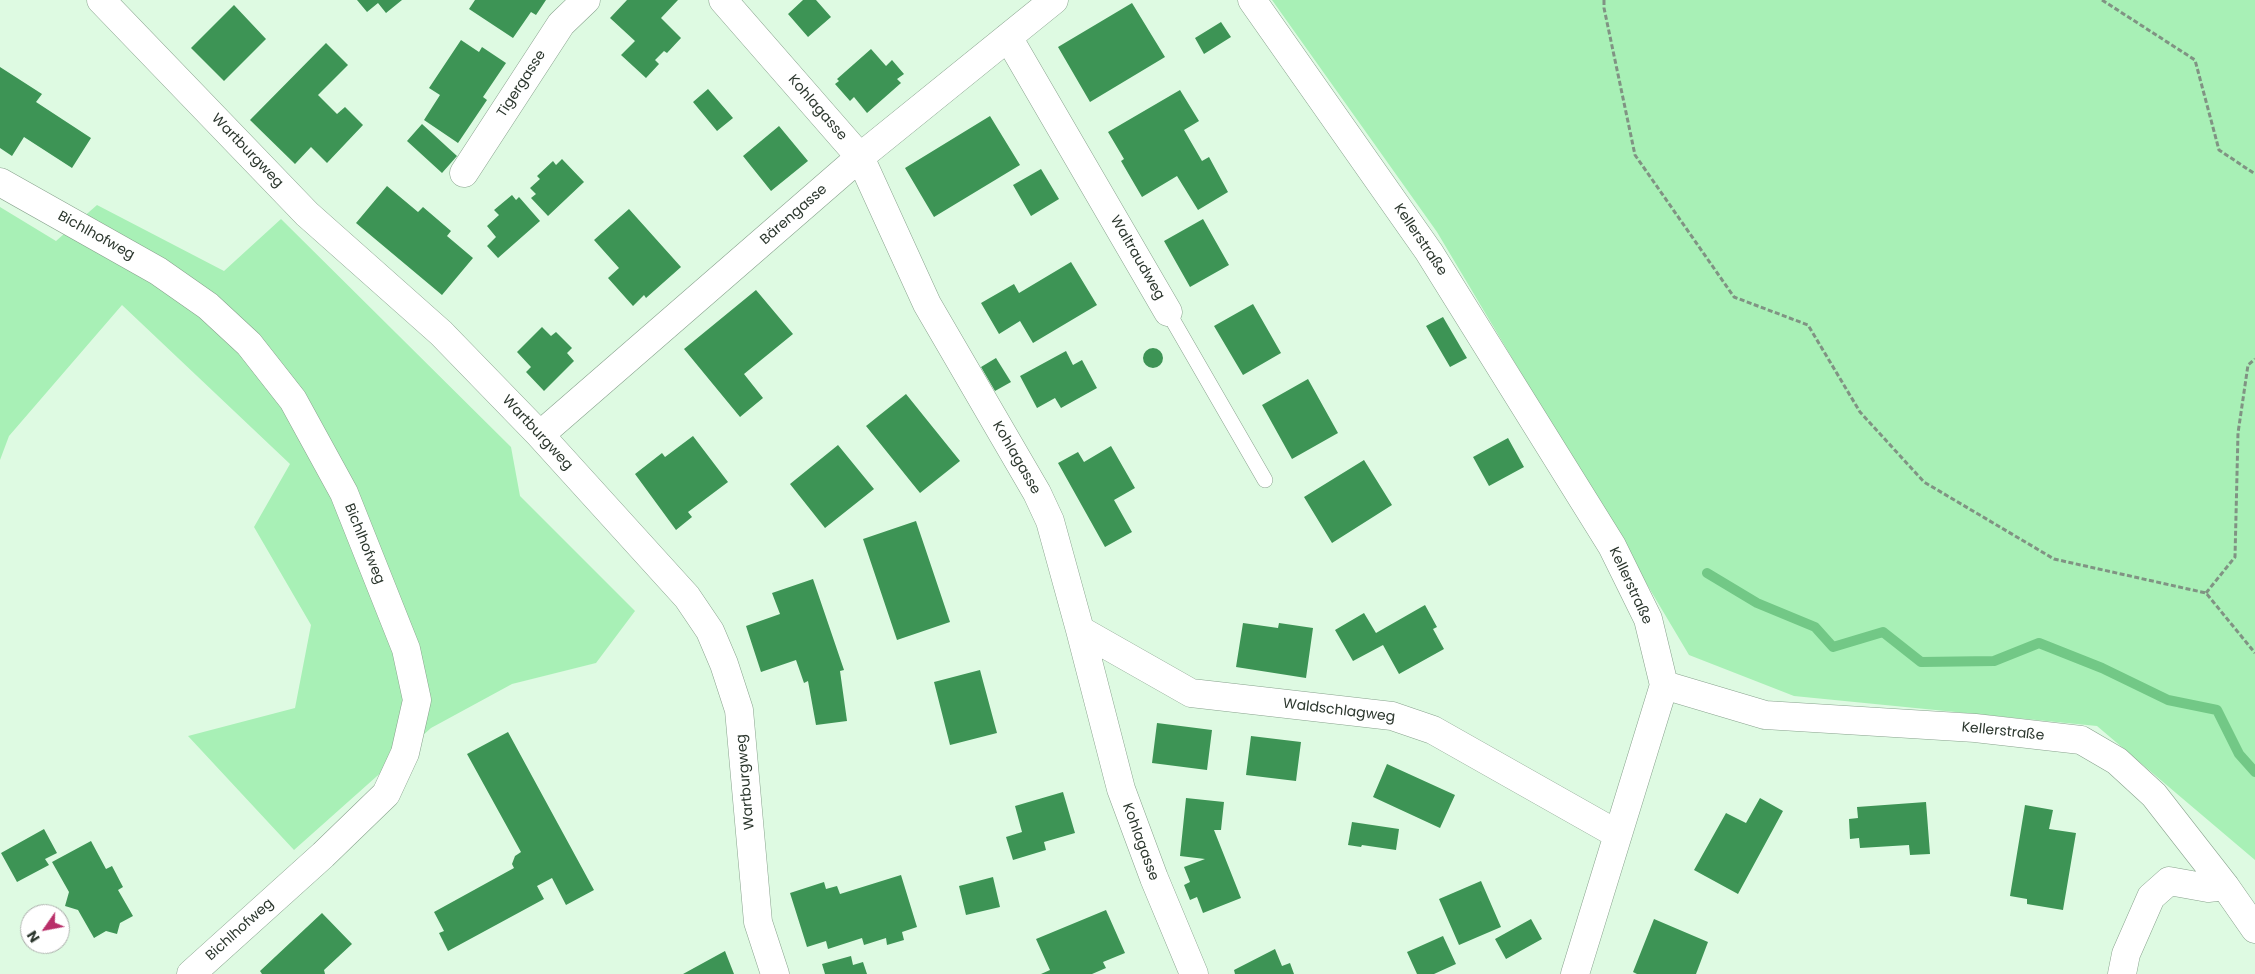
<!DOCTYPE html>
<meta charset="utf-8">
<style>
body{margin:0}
#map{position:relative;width:2255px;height:974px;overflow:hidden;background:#defae2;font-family:Poppins,sans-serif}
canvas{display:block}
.north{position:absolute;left:20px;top:904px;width:50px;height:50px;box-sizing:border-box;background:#fff;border:1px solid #abafab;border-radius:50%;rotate:237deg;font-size:14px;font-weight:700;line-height:20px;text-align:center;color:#2c372e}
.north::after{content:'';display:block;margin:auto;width:18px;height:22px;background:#b92f69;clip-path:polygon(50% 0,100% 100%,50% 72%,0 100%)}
</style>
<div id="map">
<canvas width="2255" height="974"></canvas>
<div class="north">N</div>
</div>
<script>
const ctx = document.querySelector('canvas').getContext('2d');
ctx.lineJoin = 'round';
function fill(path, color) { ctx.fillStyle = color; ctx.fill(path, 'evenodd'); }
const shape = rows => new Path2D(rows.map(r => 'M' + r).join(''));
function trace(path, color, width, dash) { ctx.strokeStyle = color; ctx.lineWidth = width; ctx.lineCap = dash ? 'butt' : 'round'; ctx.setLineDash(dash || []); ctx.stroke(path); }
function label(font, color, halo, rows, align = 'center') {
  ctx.font = font + ' Poppins,sans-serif'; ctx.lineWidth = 4; ctx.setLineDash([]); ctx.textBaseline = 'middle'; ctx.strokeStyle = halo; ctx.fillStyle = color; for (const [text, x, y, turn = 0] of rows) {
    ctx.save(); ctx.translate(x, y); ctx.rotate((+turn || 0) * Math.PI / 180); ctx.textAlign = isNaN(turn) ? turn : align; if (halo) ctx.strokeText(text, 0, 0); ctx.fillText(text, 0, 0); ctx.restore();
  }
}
fill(shape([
 [1272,0,2255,0,2255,860,2097,726,1794,696,1689,655,1437,232],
 [97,205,224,271,281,219,511,447,520,496,635,611,596,663,512,684,431,728,294,850,188,736,295,708,311,625,254,527,290,464,122,305,9,436,0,460,0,207,56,241]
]), '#a8f0b6');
trace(shape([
 [1707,573,1757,603,1815,627,1833,647,1883,632,1921,662,1994,661,2039,643,2102,668,2168,700,2217,710,2239,754,2255,772]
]), '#72c886', 10);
fill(shape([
 [357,0,402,0,386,13,378,3,367,12],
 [475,0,546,0,536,15,531,12,513,38,469,9],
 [627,0,678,0,661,18,681,38,667,53,664,51,655,60,659,64,646,78,621,55,635,41,610,18],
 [803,0,816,0,831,17,808,37,788,14],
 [1132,3,1165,57,1090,102,1058,47],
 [234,5,266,39,224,81,191,48],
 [1221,22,1231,37,1204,54,1195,38],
 [461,40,479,52,482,47,506,63,483,97,487,100,458,143,424,120,440,95,429,88],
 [326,43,348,65,318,95,337,114,345,107,363,125,327,163,311,147,295,164,250,120],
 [871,49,886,66,892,60,904,74,897,79,901,83,867,113,854,97,850,101,835,84,839,81,837,79],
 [0,67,42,94,36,102,91,138,72,168,24,137,12,156,0,148],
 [708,89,733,118,717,131,693,102],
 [1180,90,1199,121,1184,130,1202,161,1209,157,1228,192,1198,210,1177,176,1142,197,1121,161,1124,159,1108,132],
 [990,116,1020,165,934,217,905,168],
 [422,124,457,156,442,173,407,141],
 [779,126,808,161,771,191,743,156],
 [562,159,584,182,548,216,531,198,536,194,530,188,540,179,537,176,553,161,556,165],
 [1041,169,1059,199,1031,216,1013,185],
 [387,186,418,212,423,207,451,231,447,236,473,258,442,295,356,223],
 [512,195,516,200,519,197,540,221,498,258,487,246,496,237,487,226,499,215,494,210],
 [629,209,681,267,646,298,644,295,633,306,608,278,619,268,594,240],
 [1203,219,1229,265,1190,287,1164,241],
 [1071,262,1097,305,1033,343,1020,321,999,334,981,303,1014,284,1019,293],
 [756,290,793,334,744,374,763,398,740,417,684,349],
 [1253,304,1281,353,1243,375,1214,326],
 [1443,317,1467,358,1450,367,1426,326],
 [542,327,551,336,556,332,572,348,567,353,574,361,544,391,526,372,531,367,517,352],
 '1143 358a10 10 0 1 1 20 0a10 10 0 1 1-20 0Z',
 [1066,351,1073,365,1082,360,1097,388,1061,408,1055,398,1037,408,1020,376],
 [996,358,1011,382,995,391,981,367],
 [1308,379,1338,433,1292,459,1262,405],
 [906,394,960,461,920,493,866,426],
 [693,436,728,482,688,512,692,517,676,530,635,474,662,453,665,457],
 [1508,438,1524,467,1489,486,1473,457],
 [838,445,874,489,825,528,790,484],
 [1111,446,1135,488,1114,500,1132,532,1105,547,1058,463,1078,452,1084,462],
 [1364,460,1392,505,1332,543,1304,497],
 [916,521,950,622,897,640,863,539],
 [813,579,844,670,840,671,847,721,816,725,808,681,804,683,796,660,761,672,746,626,780,614,772,593],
 [1425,605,1437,627,1433,629,1444,649,1399,674,1383,645,1353,661,1335,630,1364,613,1376,633],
 [1243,623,1278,628,1279,623,1313,628,1306,678,1236,667],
 [980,670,997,733,950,745,934,682],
 [1157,723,1212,730,1207,770,1152,763],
 [508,732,594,890,566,905,552,878,537,886,544,899,448,951,439,933,444,931,434,912,514,868,512,864,515,856,521,852,467,754],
 [1251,736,1301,742,1296,781,1246,775],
 [1387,764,1455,795,1440,828,1373,797],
 [1063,792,1075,833,1044,842,1046,850,1013,860,1006,837,1022,832,1015,806],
 [1186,798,1224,802,1221,830,1214,830,1241,898,1203,913,1197,897,1190,900,1184,885,1190,882,1184,867,1205,859,1180,856],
 [1760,798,1783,811,1738,894,1694,870,1726,813,1746,823],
 [1926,802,1930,854,1910,855,1909,845,1860,848,1859,838,1850,839,1849,819,1858,818,1857,807],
 [2025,805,2053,810,2049,829,2076,833,2063,910,2027,904,2027,899,2010,896],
 [1352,822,1399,829,1396,850,1362,845,1361,847,1348,845],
 [44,829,57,853,45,859,49,865,17,882,1,853],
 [91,841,106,869,112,866,123,887,118,890,133,916,120,923,117,934,106,931,94,938,78,910,65,906,69,892,52,862],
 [901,875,917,927,902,932,904,940,887,945,886,938,864,945,862,938,828,949,826,941,807,947,790,893,824,882,826,889,837,886,840,894],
 [993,877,1000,907,966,915,959,886],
 [1481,881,1501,927,1459,945,1439,899],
 [1106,910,1125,953,1103,962,1106,968,1092,974,1041,974,1050,970,1036,939],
 [322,913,352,944,324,970,325,974,262,974,260,971],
 [1531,919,1542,939,1506,959,1495,939],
 [1654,919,1708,942,1696,974,1637,974,1633,972],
 [1443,936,1456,964,1434,974,1417,974,1407,952],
 [1275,949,1282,966,1290,963,1294,974,1235,974,1234,970],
 [725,951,734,974,683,974],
 [851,956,853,965,863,962,867,974,825,974,822,964]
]), '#3d9455');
const service = shape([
 [1168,312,1265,480]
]);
const minor = shape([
 [101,0,307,214,441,333,540,435,687,597,710,631,724,664,739,710,758,922,775,974],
 [723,0,860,157,927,304,1037,493,1050,521,1080,630,1121,789,1154,878,1194,974],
 [1252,0,1429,252,1612,546,1648,619,1664,685],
 [1008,37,1168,312],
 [464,173,561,24,586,0],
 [0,182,158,271,208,306,249,344,293,400,344,493,406,649,417,700,405,753,386,794,323,855,191,974],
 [540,435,860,157,1054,0],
 [1080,630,1191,693,1392,716,1433,730,1617,834],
 [1664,685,1765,715,1975,728,2081,740,2117,761,2154,795,2225,886,2255,929],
 [1575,974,1664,685],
 [2122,974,2126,954,2151,897,2169,881,2208,888,2225,886]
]);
trace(service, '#88a28d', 16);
trace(minor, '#88a28d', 29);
trace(shape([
 [1604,0,1604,8,1635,155,1734,297,1808,325,1860,412,1924,482,2054,559,2206,593,2255,653],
 [2102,0,2195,60,2219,150,2255,174],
 [2206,593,2235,557,2238,433,2248,365,2255,359]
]), '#809383', 3, [5, 2.5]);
trace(service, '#fff', 15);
trace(minor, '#fff', 28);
label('14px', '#2c372e', '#fff', [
 ["Tigergasse",522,84,-57],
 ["Kohlagasse",817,108,49],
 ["Wartburgweg",247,151,46],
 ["Bärengasse",794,215,-41],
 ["Bichlhofweg",96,236,29],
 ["Kellerstraße",1420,240,56],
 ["Waltraudweg",1137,258,60],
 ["Wartburgweg",537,433,47],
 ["Kohlagasse",1016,458,60],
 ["Bichlhofweg",364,544,68],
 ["Kellerstraße",1630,586,65],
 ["Waldschlagweg",1339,711,7],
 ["Kellerstraße",2003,732,6],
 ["Wartburgweg",746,782,-95],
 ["Kohlagasse",1140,842,70],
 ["Bichlhofweg",240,930,-42]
]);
</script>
